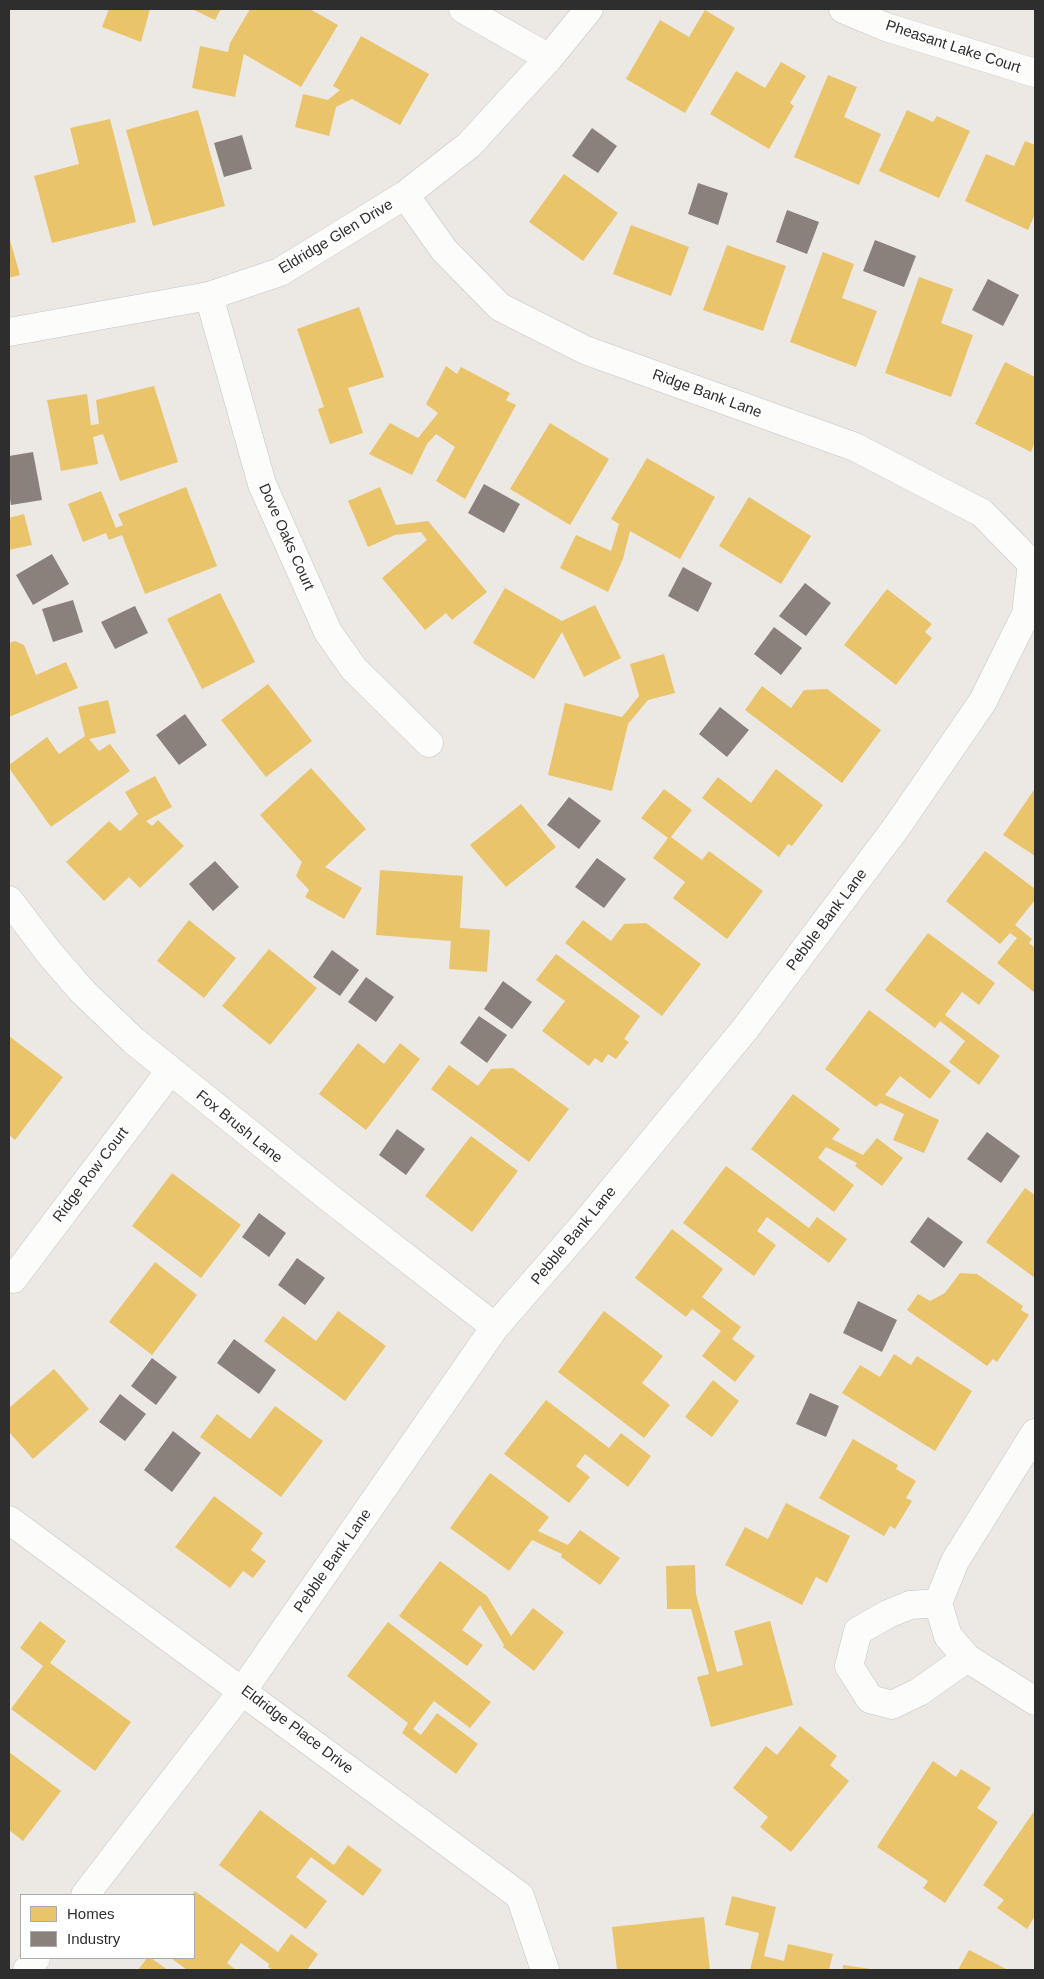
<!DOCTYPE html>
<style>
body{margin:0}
#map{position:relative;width:1044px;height:1979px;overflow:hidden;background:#ece8e4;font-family:Arial,sans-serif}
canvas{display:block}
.frame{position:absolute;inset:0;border:10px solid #2e2e2e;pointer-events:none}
.legend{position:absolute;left:20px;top:1894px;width:175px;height:65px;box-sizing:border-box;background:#fff;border:1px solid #ababab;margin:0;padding:6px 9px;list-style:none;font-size:15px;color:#2e2e2e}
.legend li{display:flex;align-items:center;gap:10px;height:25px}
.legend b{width:25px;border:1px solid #ababab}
</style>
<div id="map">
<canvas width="1044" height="1979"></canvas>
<div class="frame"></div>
<ul class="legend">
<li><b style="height:14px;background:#e9c46a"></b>Homes</li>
<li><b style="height:14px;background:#8a817c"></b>Industry</li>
</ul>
</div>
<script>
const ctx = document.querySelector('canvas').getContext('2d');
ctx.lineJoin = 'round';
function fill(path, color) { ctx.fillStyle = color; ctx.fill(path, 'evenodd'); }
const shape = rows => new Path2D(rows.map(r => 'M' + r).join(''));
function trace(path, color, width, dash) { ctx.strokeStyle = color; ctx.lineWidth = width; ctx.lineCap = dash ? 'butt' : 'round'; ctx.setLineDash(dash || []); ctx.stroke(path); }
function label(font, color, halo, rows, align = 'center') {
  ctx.font = font + ' Arial,sans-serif'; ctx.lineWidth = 5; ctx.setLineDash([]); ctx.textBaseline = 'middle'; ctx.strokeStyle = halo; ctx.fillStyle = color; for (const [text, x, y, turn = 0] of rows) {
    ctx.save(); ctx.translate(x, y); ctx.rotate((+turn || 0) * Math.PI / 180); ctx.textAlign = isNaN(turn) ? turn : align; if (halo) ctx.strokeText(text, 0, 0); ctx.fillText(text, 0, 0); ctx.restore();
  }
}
fill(shape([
 [109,9,150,9,141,42,102,27],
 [192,9,221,9,215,20],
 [250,9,310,9,338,25,301,87,244,54,235,97,192,88,200,46,228,52,230,43],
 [705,10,735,28,685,113,626,79,660,20,689,37],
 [361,36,429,74,400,125,352,99,336,107,329,136,295,127,303,94,328,100,340,90,333,86],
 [781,62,806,76,790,103,794,106,769,149,710,114,736,71,765,88],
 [828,75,857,87,844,117,881,134,859,185,794,157],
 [198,110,225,206,153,226,126,130],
 [907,110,933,122,937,116,970,131,939,198,879,171],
 [110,119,136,222,52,243,34,176,79,164,70,128],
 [1025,141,1035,145,1035,214,1028,230,965,201,986,154,1014,166],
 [564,174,618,213,583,261,529,222],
 [631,225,689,247,671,296,613,274],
 [9,237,20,275,9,278],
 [727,245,786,266,763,331,703,310],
 [823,252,854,264,842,298,877,311,856,367,790,342],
 [919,277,953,289,941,323,973,335,951,397,885,373],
 [359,307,384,377,348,388,363,433,330,444,318,409,324,407,297,329],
 [1005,362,1035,377,1035,442,1031,452,975,424],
 [446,366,457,374,461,367,510,393,506,400,516,405,465,499,436,481,455,447,436,434,427,444,412,475,369,454,390,423,418,438,438,413,426,404],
 [154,386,178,462,120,481,103,434,93,437,98,464,61,471,47,400,87,394,91,425,99,424,96,400],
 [550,423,609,459,570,525,510,489],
 [647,458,715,497,680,559,630,531,623,559,608,592,560,568,576,535,611,551,619,524,611,519],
 [186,487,217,566,145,594,122,535,109,540,106,533,83,542,68,504,101,491,116,528,123,525,118,514],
 [380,487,396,525,428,521,487,592,452,620,446,613,425,630,382,578,427,540,421,532,395,535,368,547,348,501],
 [749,497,811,536,781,584,719,546],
 [24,514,32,545,9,550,9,518],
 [505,588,562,621,595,605,621,658,584,677,562,632,534,679,473,643],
 [887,589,932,624,925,632,932,638,896,685,844,645],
 [220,593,255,662,202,689,167,619],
 [15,641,24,645,36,675,66,662,78,688,9,717,9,643],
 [664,654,675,693,648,700,628,724,612,791,548,775,565,703,622,717,639,696,630,664],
 [268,684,312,741,266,777,221,720],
 [762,686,791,708,804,690,827,689,881,730,842,783,745,710],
 [108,700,116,733,89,739,99,751,110,744,130,771,51,827,9,768,9,765,47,737,59,754,85,736,78,707],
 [311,768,366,829,325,867,362,888,344,919,305,897,309,890,296,876,302,862,260,815],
 [776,769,823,805,792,846,788,844,779,857,702,798,718,777,751,803],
 [155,776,172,807,146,821,152,826,158,820,184,846,140,888,129,877,104,901,66,862,109,821,120,831,138,814,125,792],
 [664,789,692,810,671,837,702,860,709,851,763,891,727,939,673,898,685,882,653,858,668,838,641,818],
 [1034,790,1035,791,1035,856,1003,835],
 [521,804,556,847,506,887,470,845],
 [985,851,1035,889,1035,900,1015,925,1032,939,1029,943,1035,948,1035,993,997,963,1017,938,1010,933,1000,944,946,901],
 [380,870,463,876,460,928,490,930,487,972,449,969,451,941,376,935],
 [189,920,236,958,204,998,157,961],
 [583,920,611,941,624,924,646,923,701,964,662,1016,565,943],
 [928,933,995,983,979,1005,962,992,945,1015,1000,1056,979,1085,949,1062,965,1041,940,1021,935,1028,885,990],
 [269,949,317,988,270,1045,222,1006],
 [556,954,640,1016,624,1039,629,1042,616,1059,608,1054,602,1063,595,1058,589,1066,542,1031,565,1001,536,980],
 [869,1010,951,1071,930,1099,900,1076,885,1095,939,1120,924,1153,893,1140,904,1114,880,1103,876,1107,825,1069],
 [9,1036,63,1077,15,1140,9,1135],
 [358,1043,384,1064,400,1043,420,1059,366,1130,319,1094],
 [449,1065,478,1086,491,1069,513,1068,569,1109,529,1162,431,1089],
 [793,1094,840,1129,832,1139,863,1155,877,1138,903,1158,882,1186,855,1166,857,1163,826,1147,818,1158,854,1185,834,1212,751,1149],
 [471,1136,518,1171,472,1232,425,1196],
 [726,1166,809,1228,817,1217,847,1239,829,1263,767,1217,757,1231,776,1245,754,1276,683,1223],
 [172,1173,241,1225,201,1278,132,1226],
 [1025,1188,1035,1195,1035,1278,986,1242],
 [672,1229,723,1269,702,1297,741,1327,732,1339,755,1356,735,1382,702,1356,721,1331,692,1309,686,1317,635,1278],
 [155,1262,197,1295,152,1355,109,1322],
 [960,1273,977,1274,1023,1306,1021,1310,1029,1315,997,1362,993,1359,987,1366,907,1310,918,1294,930,1301,945,1293],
 [338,1311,386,1346,345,1401,264,1341,283,1316,316,1341],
 [604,1311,663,1356,642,1383,670,1405,644,1438,558,1372],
 [894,1354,911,1365,917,1356,972,1391,935,1451,842,1393,860,1365,880,1377],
 [54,1369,89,1409,33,1459,9,1432,9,1408],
 [713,1380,739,1401,712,1437,685,1417],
 [546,1400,609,1448,621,1433,651,1456,628,1487,585,1454,576,1466,590,1477,569,1503,504,1454],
 [275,1406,323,1441,281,1497,200,1437,217,1414,250,1439],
 [853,1439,898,1465,896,1469,916,1481,906,1498,912,1501,895,1529,890,1526,884,1536,819,1498],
 [490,1473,549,1517,538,1531,568,1545,580,1530,620,1558,600,1585,561,1557,562,1554,532,1540,509,1571,450,1528],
 [214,1496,263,1533,251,1550,266,1561,253,1578,243,1571,230,1588,175,1547],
 [786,1503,850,1536,827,1583,816,1577,802,1605,725,1565,745,1527,768,1539],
 [440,1561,487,1596,511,1636,533,1608,564,1632,534,1671,503,1647,504,1645,480,1605,462,1630,483,1645,467,1666,399,1616],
 [695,1565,696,1594,717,1672,743,1665,734,1631,770,1621,793,1705,711,1727,697,1677,709,1674,691,1609,667,1609,666,1566],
 [40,1621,66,1641,50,1663,131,1722,95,1771,11,1709,43,1666,20,1648],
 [388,1622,491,1702,470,1728,434,1701,413,1729,421,1735,437,1713,478,1744,456,1774,402,1733,408,1723,347,1676],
 [800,1726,837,1756,830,1765,849,1781,791,1852,760,1827,768,1817,733,1788,766,1746,777,1755],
 [9,1752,61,1791,23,1841,9,1830],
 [933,1761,956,1777,961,1769,991,1788,977,1808,998,1822,945,1903,923,1888,928,1881,877,1847],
 [260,1810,334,1865,348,1845,382,1870,363,1896,311,1857,296,1877,327,1901,306,1929,219,1865],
 [1035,1810,1035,1916,1027,1929,997,1908,1004,1900,983,1885],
 [195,1891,278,1952,291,1934,318,1954,307,1970,273,1970,268,1967,269,1964,241,1943,227,1963,236,1970,187,1970,171,1958,194,1958,194,1895,192,1895],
 [732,1896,776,1907,764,1956,784,1961,788,1944,833,1954,829,1970,750,1970,759,1933,725,1925],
 [704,1917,710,1970,617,1970,612,1927],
 [969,1950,1008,1970,958,1970],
 [147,1958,151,1958,168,1970,138,1970],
 [843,1965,871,1969,870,1970,843,1970]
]), '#e9c46a');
fill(shape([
 [592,128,617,146,598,173,572,156],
 [242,135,252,169,224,177,214,143],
 [698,183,728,193,718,225,688,214],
 [787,210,819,222,807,254,776,242],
 [875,240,916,256,904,287,863,271],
 [988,279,1019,295,1003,326,972,310],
 [33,452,42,500,11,505,9,494,9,456],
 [484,484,520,504,504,533,468,513],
 [52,554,69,584,33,605,16,575],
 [683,567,712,583,698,612,668,596],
 [805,583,831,603,806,636,779,616],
 [73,600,83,632,53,642,42,609],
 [135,606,148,633,115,649,101,622],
 [774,627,802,648,781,675,754,654],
 [720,707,749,730,727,757,699,734],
 [185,714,207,745,179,765,156,735],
 [569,797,601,821,579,849,547,825],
 [597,858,626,879,604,908,575,887],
 [215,861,239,887,213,911,189,884],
 [332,950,359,970,340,996,313,977],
 [366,977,394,997,376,1022,348,1002],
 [503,981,532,1002,512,1029,484,1009],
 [479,1016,507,1035,487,1063,460,1043],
 [397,1129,425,1149,406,1175,379,1155],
 [987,1132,1020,1156,1001,1183,967,1159],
 [259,1213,286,1233,269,1257,242,1237],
 [928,1217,963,1242,944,1268,910,1242],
 [297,1258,325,1278,305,1305,278,1285],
 [858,1301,897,1320,882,1352,843,1333],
 [234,1339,276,1370,259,1394,217,1363],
 [152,1358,177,1377,156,1405,131,1386],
 [810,1393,839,1406,826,1437,796,1424],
 [120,1394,146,1414,125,1441,99,1422],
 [173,1431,201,1453,172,1492,144,1470]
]), '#8a817c');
const minor = shape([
 [463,9,549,58],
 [843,9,886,27,1035,73],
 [209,296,262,484,328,632,354,669,429,743],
 [9,332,209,296,280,272,405,195,469,145,549,58,589,9],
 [9,900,50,954,83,992,134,1041,332,1200,495,1327],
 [13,1279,170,1071],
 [1035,1433,955,1561,938,1603,948,1636,967,1658,1035,1701],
 [9,1520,520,1896,545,1970],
 [938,1603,910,1605,888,1614,858,1631,849,1666,870,1699,892,1705,919,1692,967,1658],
 [85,1895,243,1690,495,1327,583,1226,745,1029,898,825,983,701,1026,614,1032,564,982,513,855,447,585,350,500,307,444,250,405,195],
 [27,1970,36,1958]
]);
trace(minor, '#c5c4c5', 29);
trace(minor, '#fcfcfb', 28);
label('15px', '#2e2e2e', '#fff', [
 ["Pheasant Lake Court",953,47,18],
 ["Eldridge Glen Drive",336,237,-31],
 ["Ridge Bank Lane",707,394,20],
 ["Dove Oaks Court",286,537,66],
 ["Pebble Bank Lane",827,920,-53],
 ["Fox Brush Lane",239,1127,39],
 ["Ridge Row Court",91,1175,-53],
 ["Pebble Bank Lane",574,1236,-50],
 ["Pebble Bank Lane",333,1561,-55],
 ["Eldridge Place Drive",297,1730,37]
]);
</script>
